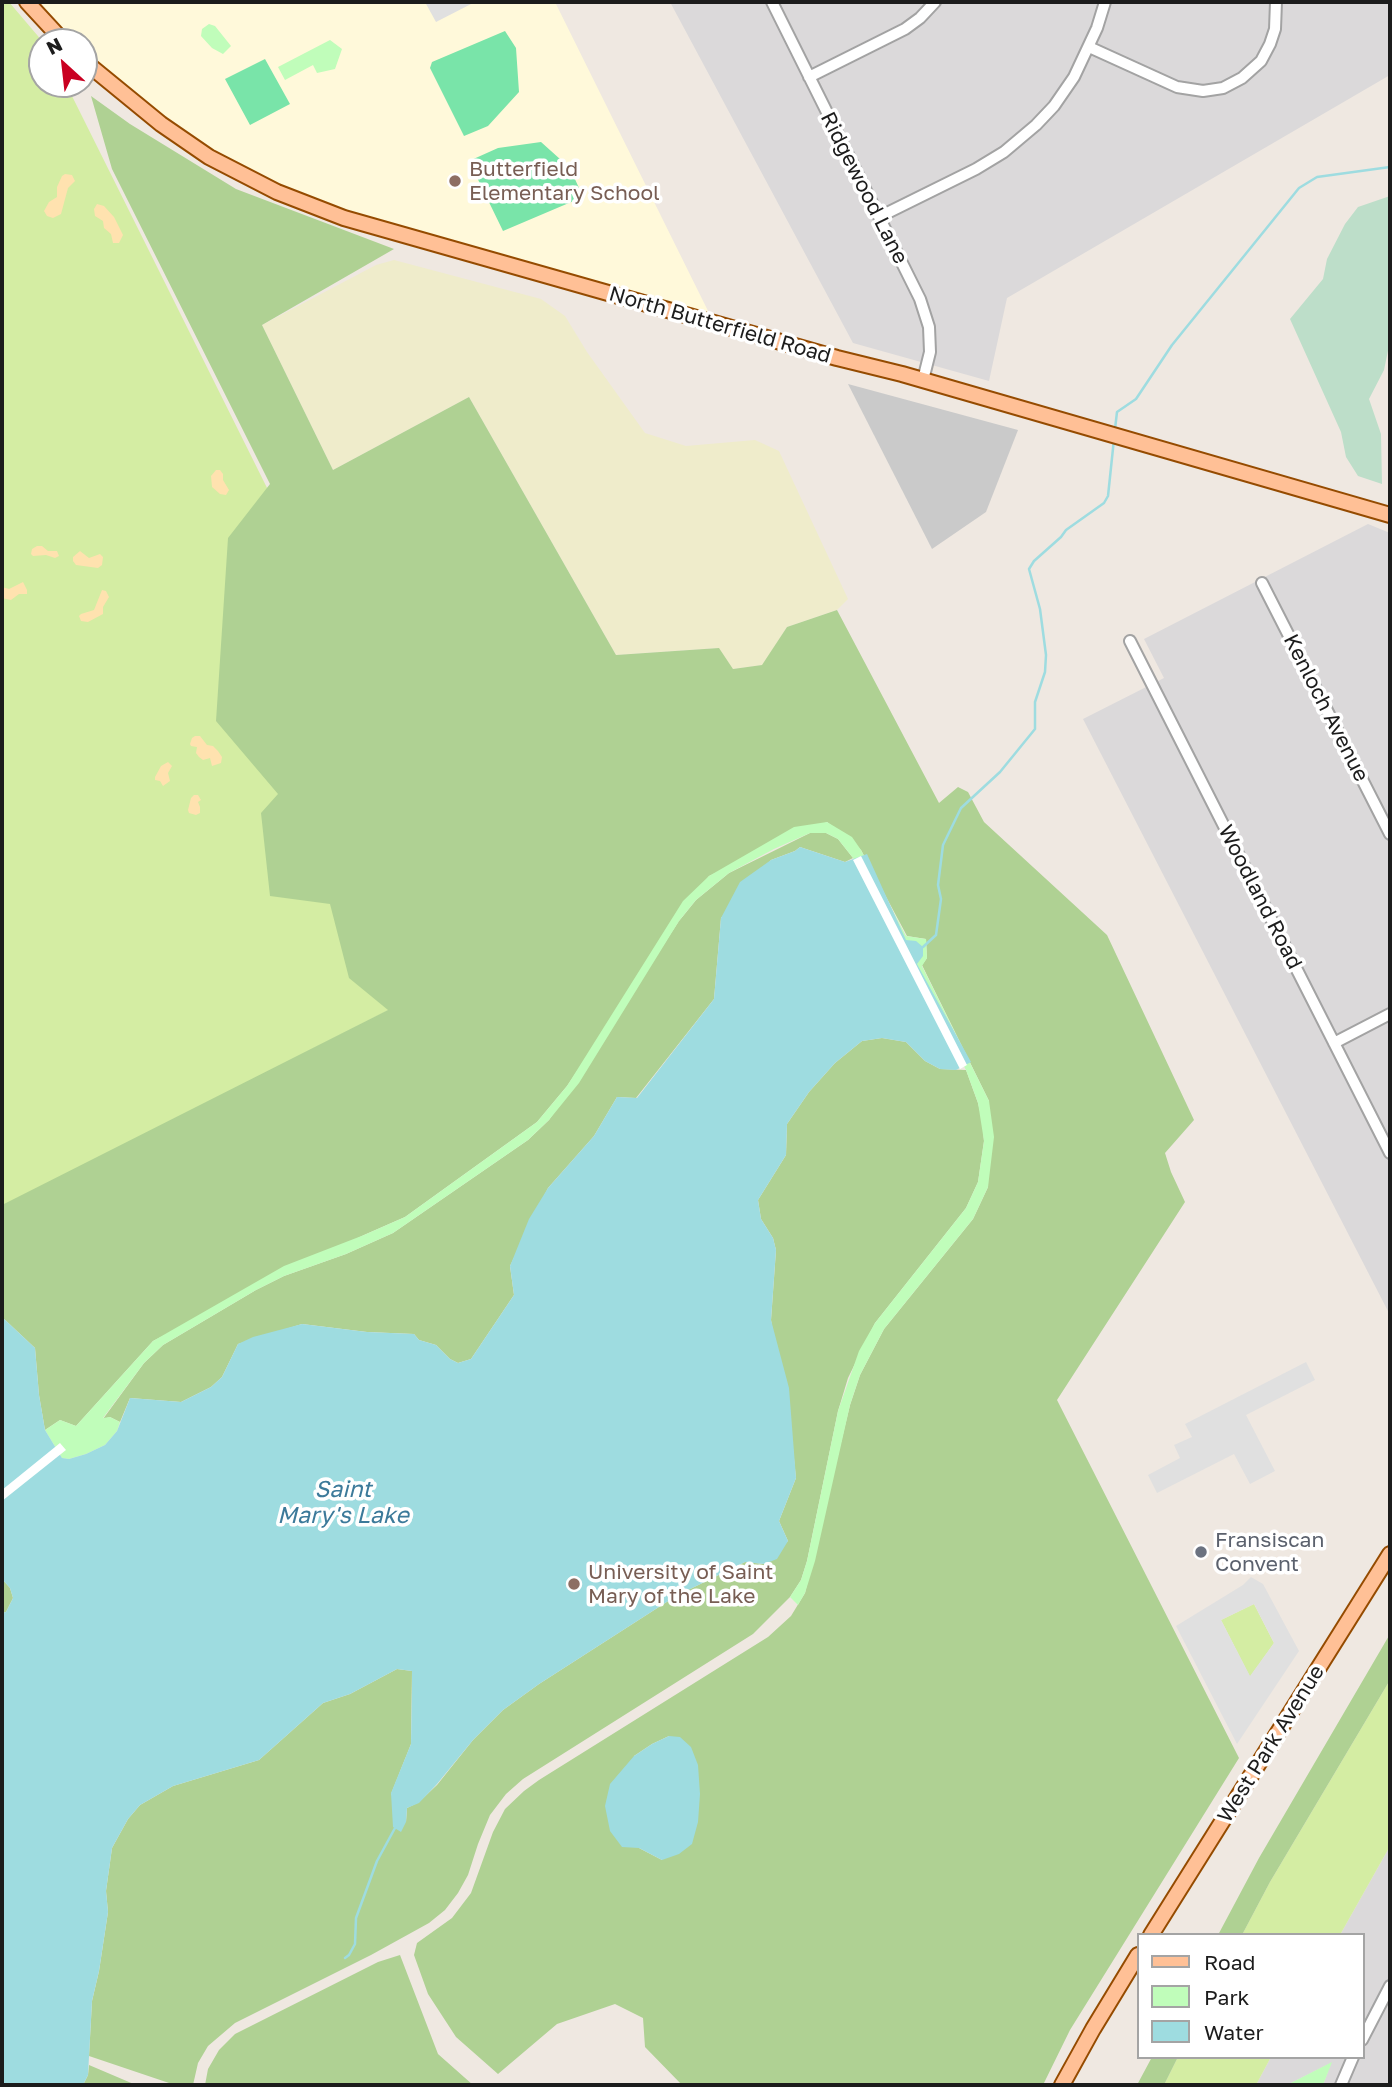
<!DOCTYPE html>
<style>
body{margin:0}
#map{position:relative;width:1392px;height:2087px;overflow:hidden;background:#efe8e1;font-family:"Golos Text",sans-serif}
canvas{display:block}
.frame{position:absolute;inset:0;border:4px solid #1c1c1c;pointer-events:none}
.legend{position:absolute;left:1137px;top:1933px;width:228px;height:126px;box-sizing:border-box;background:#fff;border:2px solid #a4a4a4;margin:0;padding:9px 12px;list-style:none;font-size:21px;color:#1c1c1c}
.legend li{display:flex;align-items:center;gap:14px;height:35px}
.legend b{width:35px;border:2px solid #a4a4a4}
.north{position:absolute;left:28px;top:28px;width:70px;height:70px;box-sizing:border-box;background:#fff;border:2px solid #a4a4a4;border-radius:50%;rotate:333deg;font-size:19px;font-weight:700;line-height:28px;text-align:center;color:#1c1c1c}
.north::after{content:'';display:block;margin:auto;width:24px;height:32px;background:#c90021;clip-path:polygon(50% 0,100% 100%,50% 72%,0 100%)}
</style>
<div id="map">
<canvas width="1392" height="2087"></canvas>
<div class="frame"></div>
<ul class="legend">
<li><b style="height:9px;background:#ffc096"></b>Road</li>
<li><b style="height:19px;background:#c0fdba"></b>Park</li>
<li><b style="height:19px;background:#9edce0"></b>Water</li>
</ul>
<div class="north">N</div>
</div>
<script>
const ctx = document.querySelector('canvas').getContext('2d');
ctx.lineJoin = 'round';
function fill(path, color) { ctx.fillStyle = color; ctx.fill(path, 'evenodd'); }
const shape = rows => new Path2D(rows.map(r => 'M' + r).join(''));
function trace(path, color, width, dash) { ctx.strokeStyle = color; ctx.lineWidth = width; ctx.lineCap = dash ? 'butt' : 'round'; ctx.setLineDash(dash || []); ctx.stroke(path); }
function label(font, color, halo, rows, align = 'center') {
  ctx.font = font + ' "Golos Text",sans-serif'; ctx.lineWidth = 7; ctx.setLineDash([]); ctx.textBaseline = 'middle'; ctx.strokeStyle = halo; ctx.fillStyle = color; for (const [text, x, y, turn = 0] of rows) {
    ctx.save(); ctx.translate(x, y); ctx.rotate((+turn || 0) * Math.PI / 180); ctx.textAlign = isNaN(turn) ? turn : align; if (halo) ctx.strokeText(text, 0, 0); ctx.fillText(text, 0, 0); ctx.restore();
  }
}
fill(shape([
 [670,2,1390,2,1390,75,1007,298,989,381,853,343],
 [1368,524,1390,533,1390,1315,1083,719,1164,678,1144,639],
 [1390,1846,1390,2085,1323,2085,1331,2063,1287,2085,1256,2085,1271,2057,1362,2057,1362,1935,1340,1935]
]), '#dbd9da');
fill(shape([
 [27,2,555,2,714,323,344,218,190,145,84,61,84,42,66,42]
]), '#fff9da');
fill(shape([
 [848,384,1018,430,986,512,932,549]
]), '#cacaca');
fill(shape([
 [394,260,541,299,565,316,587,352,645,433,686,446,755,440,779,451,848,599,837,610,787,627,763,665,733,669,718,648,616,655,469,397,333,470,262,325,376,265]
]), '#efeccb');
fill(shape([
 [2,2,9,2,43,42,42,84,66,84,499,954,2,1207],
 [1254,1604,1274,1643,1250,1677,1221,1620],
 [1390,1680,1390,1846,1340,1935,1242,1935,1270,1882],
 [1178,2057,1271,2057,1256,2085,1164,2085]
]), '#d4eda3');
fill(shape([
 [91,96,130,124,236,189,394,249,262,325,333,470,469,397,616,655,719,648,733,669,762,665,787,627,837,610,939,803,958,787,968,792,984,822,1107,935,1194,1120,1165,1153,1171,1172,1185,1202,1057,1400,1239,1758,1070,2030,1043,2085,682,2085,645,2047,643,2018,615,2004,557,2024,498,2074,456,2037,428,1994,414,1955,417,1943,452,1918,471,1893,493,1832,505,1809,524,1791,539,1780,768,1637,791,1616,805,1593,850,1405,860,1375,884,1329,973,1219,988,1187,989,1101,922,965,927,958,926,939,907,936,861,850,827,822,709,876,567,1086,537,1122,405,1217,364,1235,153,1341,76,1426,60,1420,45,1430,39,1395,35,1348,2,1317,2,1205,388,1010,349,978,330,904,270,896,261,813,278,794,216,721,228,538,270,484,112,169],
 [669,1736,662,1860,639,1848,634,1756,652,1744],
 [810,833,826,833,838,839,853,858,845,862,800,847,795,851,771,860,721,918,714,999,636,1098,617,1097,594,1136,548,1188,510,1266,514,1295,471,1359,458,1363,450,1359,436,1345,419,1340,414,1334,367,1332,302,1324,238,1344,222,1377,211,1387,181,1402,130,1398,120,1422,110,1417,103,1419,144,1363,163,1345,256,1290,284,1276,346,1254,393,1233,528,1140,549,1120,679,921,696,900,729,873],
 [882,1038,906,1042,925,1061,940,1069,966,1070,978,1103,982,1120,984,1141,978,1182,966,1208,875,1323,848,1378,838,1411,807,1561,801,1580,790,1597,753,1634,523,1779,506,1794,490,1815,478,1844,468,1875,458,1893,445,1910,429,1923,371,1955,235,2023,208,2046,198,2063,193,2085,175,2085,89,2056,92,2001,99,1971,108,1912,106,1891,112,1848,128,1819,140,1805,173,1786,259,1760,323,1703,350,1694,397,1669,412,1671,411,1744,391,1794,406,1822,407,1808,419,1802,437,1785,473,1740,503,1710,539,1684,676,1596,745,1562,764,1564,788,1541,779,1521,796,1478,793,1449,771,1320,776,1250,773,1238,761,1219,758,1200,786,1155,787,1124,809,1092,835,1063,862,1041],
 [2,1579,10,1588,13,1598,6,1612,2,1613],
 [1390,1634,1390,1680,1270,1882,1242,1935,1218,1935,1259,1858],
 [400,1955,438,2054,473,2085,205,2085,208,2069,219,2050,235,2034,378,1962],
 [1152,2057,1178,2057,1164,2085,1137,2085],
 [89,2065,136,2085,83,2085,88,2075]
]), '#afd193');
fill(shape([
 [1390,196,1390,341,1384,370,1369,399,1381,434,1382,484,1358,476,1346,457,1341,432,1290,319,1323,279,1327,259,1345,224,1358,207]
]), '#bddec9');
fill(shape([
 [65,174,72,175,75,181,68,188,61,214,53,218,47,216,44,211,49,202,57,197,57,187,62,176],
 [97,204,104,206,114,217,123,235,119,243,113,243,111,234,104,228,103,221,95,216,94,209],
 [216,470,220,470,223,474,223,480,229,490,226,495,220,494,212,487,211,476],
 [37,546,42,546,48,551,57,551,59,556,55,558,46,555,33,556,31,554,32,549],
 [80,551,89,558,100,554,103,557,102,565,98,568,76,565,73,561,73,557],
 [23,582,27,590,27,594,19,594,11,600,2,598,2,587,9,589],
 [102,590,106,591,109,597,103,607,103,614,88,622,81,621,79,616,81,614,94,610],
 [195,736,200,736,207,745,213,746,218,751,222,757,221,763,212,766,210,758,203,760,199,757,196,753,197,747,191,746,190,744,192,738],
 [168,762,172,766,168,773,170,781,163,786,160,781,155,780,155,777,161,766],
 [194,795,198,795,201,800,198,802,200,807,200,813,196,815,189,813,188,810,191,798]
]), '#ffe2af');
fill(shape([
 [209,24,215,26,231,46,223,54,212,48,201,36,202,29],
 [330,40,342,49,335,69,317,73,313,65,285,80,278,67],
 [827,822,852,837,861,850,906,936,926,939,927,958,922,966,989,1101,994,1137,988,1187,973,1219,884,1329,860,1375,850,1405,815,1561,805,1593,798,1605,790,1597,801,1580,807,1561,838,1411,859,1351,875,1323,966,1208,978,1182,984,1141,978,1103,966,1070,853,858,838,839,826,833,810,833,774,849,729,873,696,900,679,921,579,1083,549,1120,528,1140,393,1233,346,1254,284,1276,256,1290,163,1345,144,1363,103,1418,110,1417,120,1422,117,1431,105,1445,86,1454,69,1459,62,1458,45,1430,60,1420,76,1426,153,1341,284,1266,364,1235,405,1217,537,1122,567,1086,683,901,709,876,794,827],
 [1332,2062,1323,2085,1287,2085]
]), '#c0fdba');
fill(shape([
 [505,31,516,48,519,92,488,126,464,136,430,68,432,62],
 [265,59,290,104,250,125,225,79],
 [541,142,570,168,583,197,503,231,469,161,498,148]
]), '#79e4a9');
fill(shape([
 [425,2,475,2,436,22],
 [1306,1362,1315,1380,1246,1415,1275,1471,1250,1484,1234,1454,1157,1493,1148,1475,1180,1458,1174,1445,1192,1437,1185,1424],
 [1251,1577,1263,1584,1299,1651,1237,1744,1176,1626,1243,1585],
 [1254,1604,1274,1643,1250,1676,1221,1620]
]), '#e0e0e0');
fill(shape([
 [800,847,845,862,867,854,906,940,916,941,923,947,923,956,917,964,971,1062,956,1070,940,1069,925,1061,906,1042,882,1038,862,1041,835,1063,809,1092,787,1124,786,1155,758,1200,761,1219,773,1238,776,1250,771,1320,789,1388,796,1478,779,1521,788,1541,777,1559,764,1564,745,1562,676,1596,539,1684,503,1710,473,1740,437,1784,419,1803,407,1808,406,1822,401,1832,393,1827,391,1793,411,1744,412,1686,412,1671,397,1669,350,1694,323,1703,259,1760,173,1786,140,1805,128,1819,112,1848,106,1891,108,1912,99,1971,92,2001,88,2075,83,2085,2,2085,2,1613,6,1612,13,1598,10,1588,2,1579,2,1317,35,1348,39,1395,45,1430,62,1458,69,1459,86,1454,105,1445,117,1431,130,1398,181,1402,211,1387,222,1377,238,1344,253,1337,302,1324,367,1332,414,1334,419,1340,436,1345,450,1359,458,1363,471,1359,514,1295,510,1266,529,1219,548,1188,594,1136,617,1097,637,1098,714,999,721,918,740,882,771,860,795,851],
 [669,1736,680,1737,691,1747,698,1765,700,1794,698,1822,692,1844,679,1854,662,1860,639,1848,622,1847,610,1831,605,1806,610,1784,634,1756,652,1744]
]), '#9edce0');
fill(shape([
 [861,856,967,1065,960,1069,853,860],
 [60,1443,66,1450,2,1501,2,1490]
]), '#fff');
trace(shape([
 [1115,429,1117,412,1136,399,1172,345,1299,188,1317,177,1390,167],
 [923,947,936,935,941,899,938,885,943,845,961,808,1000,772,1035,729,1035,702,1045,672,1046,655,1040,609,1029,569,1034,561,1061,537,1066,530,1104,503,1108,496,1114,439],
 [345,1958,349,1955,355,1944,356,1918,377,1861,395,1828]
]), '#9edce0', 2.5);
const minor = shape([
 [772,2,920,299,929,327,930,352,923,380],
 [1089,47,1177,87,1203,91,1223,88,1242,78,1261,61,1270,44,1275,29,1276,2],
 [809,77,905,29,920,18,935,2],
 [879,217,976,169,1004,152,1036,125,1054,106,1074,77,1097,28,1105,2],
 [1262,583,1390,834],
 [1130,641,1390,1153],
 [1334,1043,1390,1014],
 [1362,2040,1390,1986],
 [1341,2085,1353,2057]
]);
const major = shape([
 [27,2,64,42],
 [84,61,161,124,209,157,277,192,344,218,837,358,902,374,1390,515],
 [1151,1935,1390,1554],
 [1062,2085,1093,2029,1138,1955]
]);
trace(minor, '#a3a3a3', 14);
trace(major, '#954b00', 18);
trace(minor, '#fff', 10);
trace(major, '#ffc096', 14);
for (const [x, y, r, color] of [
 [455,181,7,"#8d6e63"],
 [1201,1552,7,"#6b7280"],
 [574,1584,7,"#8d6e63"]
]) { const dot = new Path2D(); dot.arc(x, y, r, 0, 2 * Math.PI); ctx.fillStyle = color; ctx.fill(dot); trace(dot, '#fff', 2.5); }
label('21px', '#785e54', '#fff', [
 ["Butterfield",469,169],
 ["Elementary School",469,193],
 ["University of Saint",588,1572],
 ["Mary of the Lake",588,1596]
], 'left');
label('21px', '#1c1c1c', '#fff', [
 ["Ridgewood Lane",864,188,63],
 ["North Butterfield Road",720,325,16],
 ["Kenloch Avenue",1326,708,63],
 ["Woodland Road",1260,897,63],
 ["West Park Avenue",1271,1744,-58]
]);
label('21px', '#5b616d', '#fff', [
 ["Fransiscan",1215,1540],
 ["Convent",1215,1564]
], 'left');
label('italic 23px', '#3c7a9a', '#fff', [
 ["Saint",343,1490],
 ["Mary's Lake",343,1516]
]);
</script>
